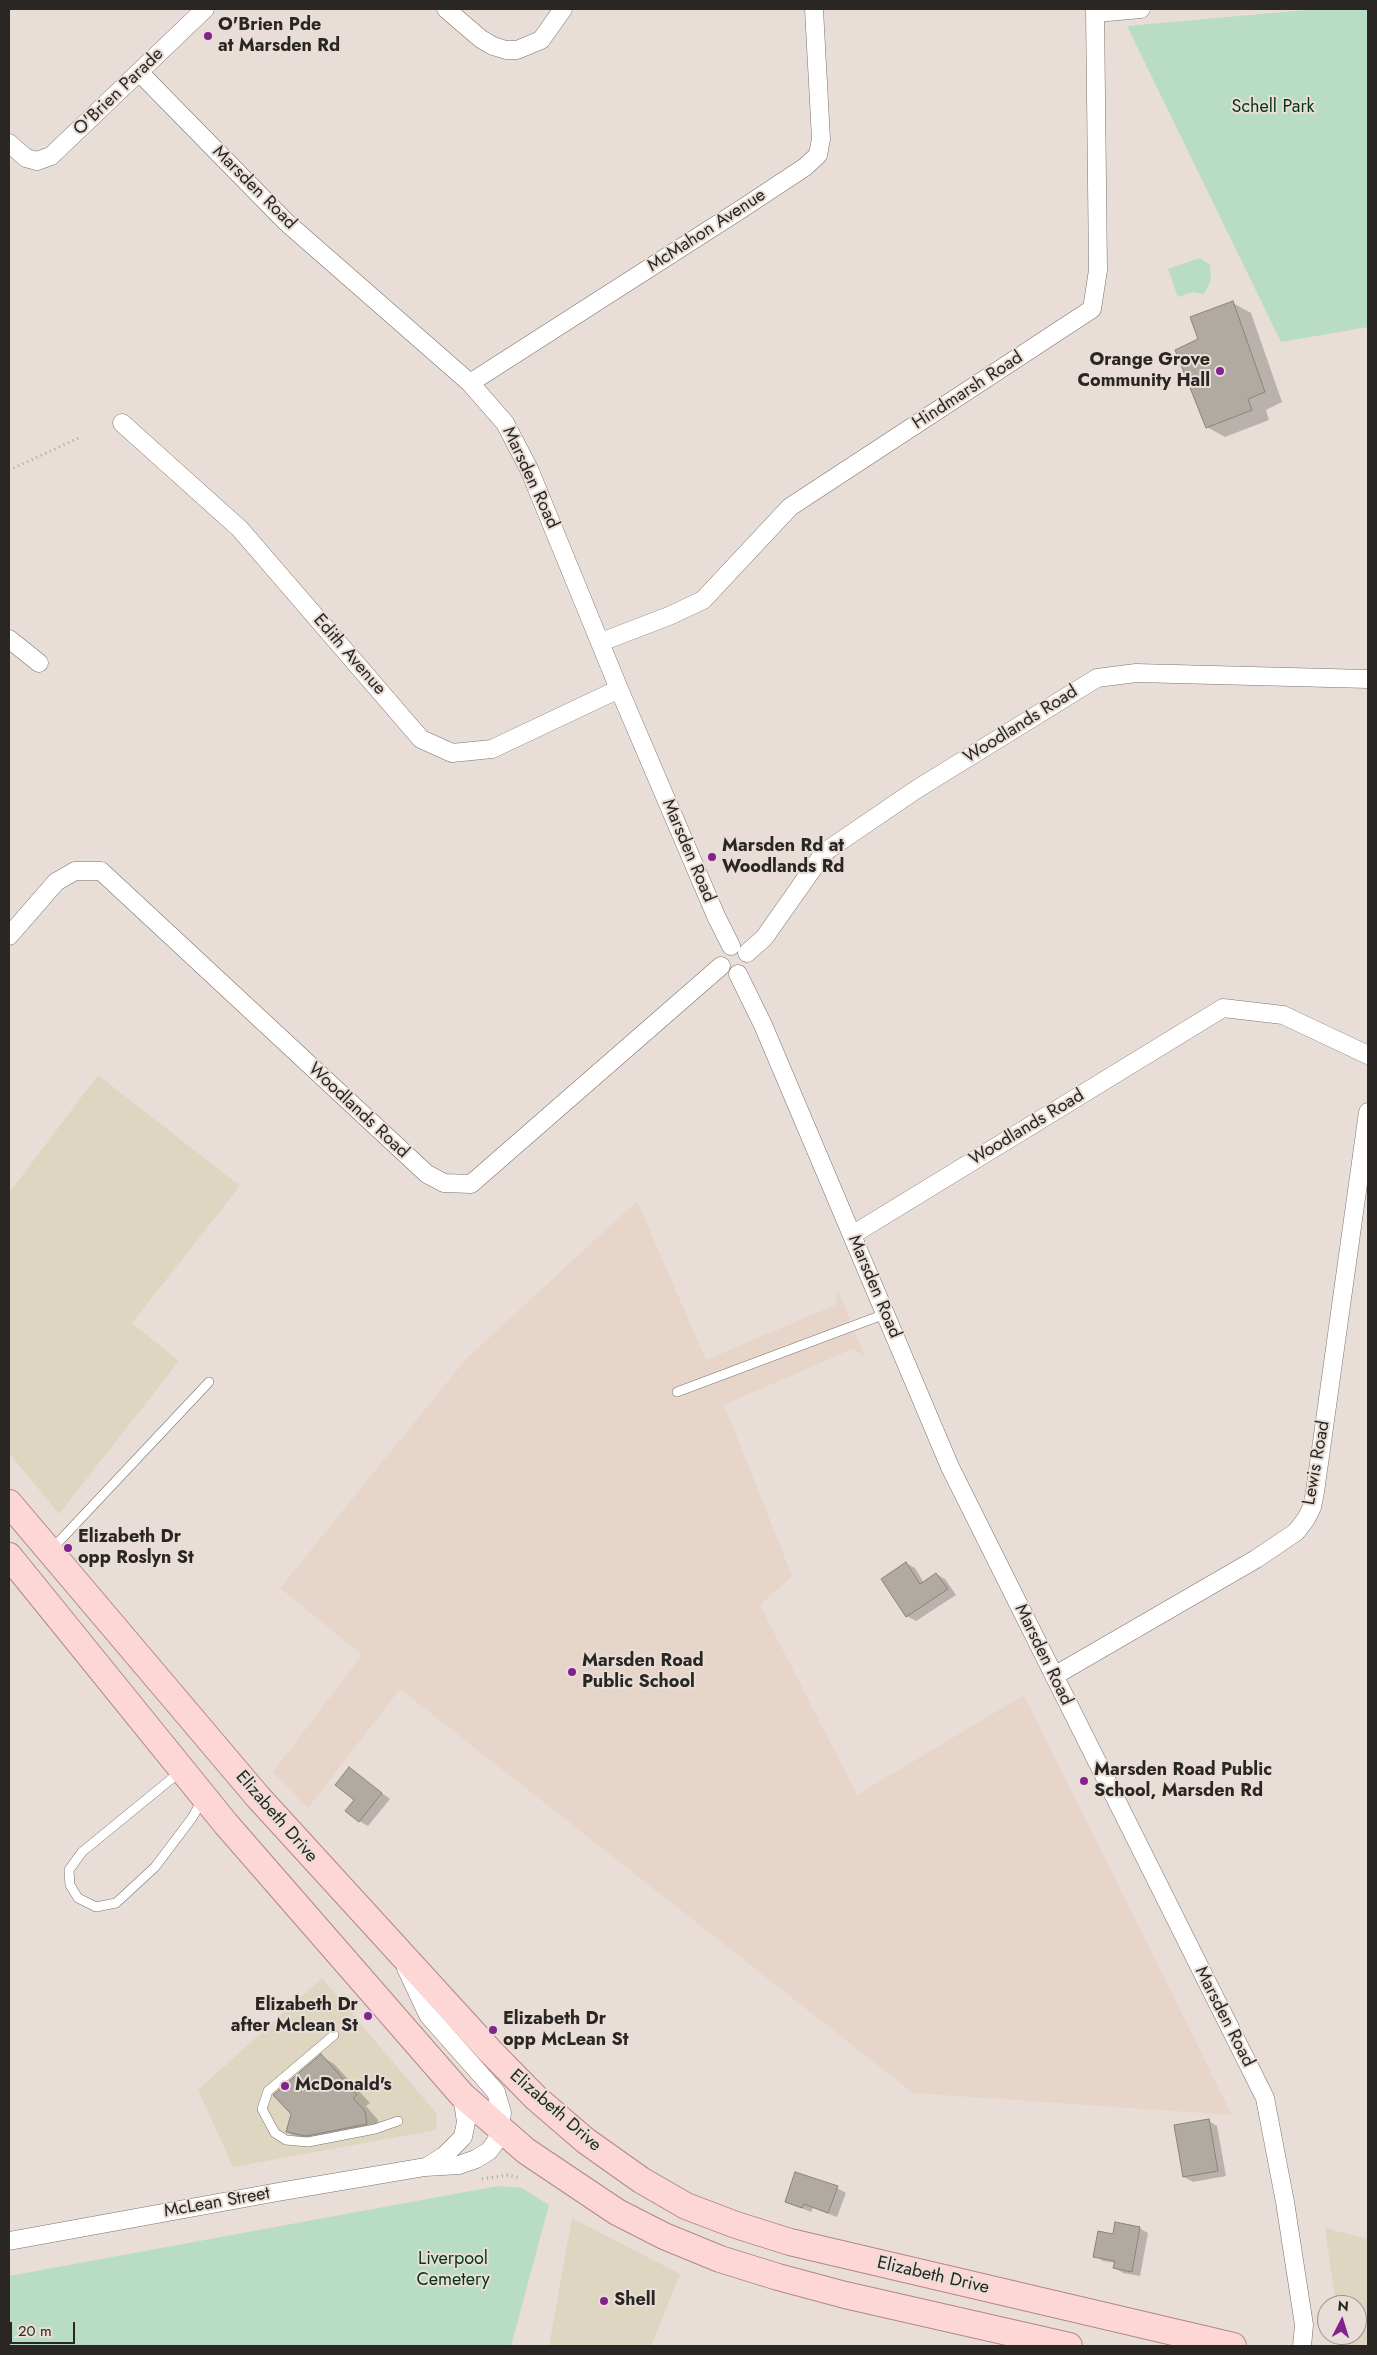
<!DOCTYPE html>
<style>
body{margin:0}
#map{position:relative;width:1377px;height:2355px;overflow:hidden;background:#e8ded7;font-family:Jost,sans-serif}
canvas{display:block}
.frame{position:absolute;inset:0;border:10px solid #2a2623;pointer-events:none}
.north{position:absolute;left:1317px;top:2295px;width:50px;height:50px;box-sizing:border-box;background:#e8ded7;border:1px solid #9c948f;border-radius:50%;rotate:5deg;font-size:14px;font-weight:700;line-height:20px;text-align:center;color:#2a2623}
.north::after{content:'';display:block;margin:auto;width:18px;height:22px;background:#82228c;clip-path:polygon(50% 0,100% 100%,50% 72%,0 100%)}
.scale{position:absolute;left:10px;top:2322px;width:65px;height:22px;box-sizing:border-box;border:2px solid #2a2623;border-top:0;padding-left:6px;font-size:15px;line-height:18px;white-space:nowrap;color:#2a2623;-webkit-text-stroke:4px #e8ded7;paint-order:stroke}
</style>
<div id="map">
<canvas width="1377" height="2355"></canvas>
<div class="frame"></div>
<div class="north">N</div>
<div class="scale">20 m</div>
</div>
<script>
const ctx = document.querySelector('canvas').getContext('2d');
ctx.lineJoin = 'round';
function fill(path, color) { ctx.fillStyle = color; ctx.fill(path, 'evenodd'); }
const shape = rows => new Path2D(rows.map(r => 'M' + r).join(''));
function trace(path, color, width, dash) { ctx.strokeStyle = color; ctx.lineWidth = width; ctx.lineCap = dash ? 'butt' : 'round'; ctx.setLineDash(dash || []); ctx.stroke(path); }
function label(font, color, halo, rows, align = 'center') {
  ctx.font = font + ' Jost,sans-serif'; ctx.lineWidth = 4; ctx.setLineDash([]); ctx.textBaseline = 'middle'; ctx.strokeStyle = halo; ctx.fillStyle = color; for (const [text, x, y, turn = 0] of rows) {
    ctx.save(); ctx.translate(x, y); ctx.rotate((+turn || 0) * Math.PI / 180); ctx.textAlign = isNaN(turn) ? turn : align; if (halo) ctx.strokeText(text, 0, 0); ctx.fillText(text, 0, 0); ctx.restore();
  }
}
fill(shape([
 [98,1075,240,1186,132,1323,179,1361,59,1514,9,1453,9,1193],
 [322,1978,437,2114,436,2130,233,2167,198,2090],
 [572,2218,680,2274,651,2346,549,2346],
 [1325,2228,1368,2239,1368,2346,1350,2346,1344,2335,1357,2335,1357,2305,1336,2305]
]), '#dfd6c1');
fill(shape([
 [637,1201,706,1360,835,1305,838,1290,865,1357,852,1349,724,1405,792,1576,760,1605,857,1795,1024,1695,1232,2115,913,2093,400,1689,308,1808,273,1772,362,1655,280,1588,465,1360]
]), '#e6d5c8');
fill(shape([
 [1317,9,1368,9,1368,327,1281,342,1127,26],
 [1200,258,1210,265,1211,280,1204,294,1193,292,1178,297,1168,269],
 [498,2186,522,2188,549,2205,511,2346,9,2346,9,2276]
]), '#b9dcc4');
fill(shape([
 [1233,303,1251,313,1282,402,1266,410,1269,420,1225,437,1207,427,1200,340],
 [906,1563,915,1568,924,1583,936,1574,945,1579,956,1595,916,1621,907,1616],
 [349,1769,390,1799,368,1826,359,1821],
 [321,2056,334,2064,370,2103,366,2106,378,2120,380,2131,301,2139,287,2132],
 [1209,2121,1217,2126,1226,2176,1193,2182,1184,2177],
 [837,2188,846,2193,837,2217,813,2208,811,2212,786,2202],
 [1139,2228,1148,2233,1140,2276,1123,2273,1115,2268,1115,2263,1103,2261,1095,2256]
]), '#0003');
const building = shape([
 [1233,301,1265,392,1248,399,1252,410,1206,428,1175,350,1198,339,1190,317,1233,301],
 [906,1562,920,1584,936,1573,948,1589,906,1617,881,1579,906,1562],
 [349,1767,382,1793,359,1822,345,1811,354,1800,335,1785,349,1767],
 [321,2054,357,2095,353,2098,365,2111,367,2124,306,2136,286,2132,291,2114,273,2095,321,2054],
 [1209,2119,1218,2171,1183,2177,1174,2125,1209,2119],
 [795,2172,838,2186,828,2213,804,2204,802,2208,785,2202,795,2172],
 [1115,2222,1140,2227,1132,2272,1113,2268,1115,2261,1093,2257,1098,2231,1113,2234,1115,2222]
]);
fill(building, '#b1aaa1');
trace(building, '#8a837b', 1);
const service = shape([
 [677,1392,885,1314],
 [51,1550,209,1382],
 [181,1771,82,1852,69,1870,70,1885,78,1898,96,1907,116,1903,155,1867,192,1818,203,1799],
 [334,2035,268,2091,262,2109,275,2133,286,2140,308,2142,375,2129,398,2121]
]);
const minor = shape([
 [446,9,481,39,493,46,506,50,517,50,541,40,563,9],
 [1096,13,1141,9],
 [139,72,286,222,470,383,505,423,529,469,619,689,716,916,731,946],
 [9,143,26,158,37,161,51,156,205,9],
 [470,383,743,208,805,167,818,155,821,139,814,9],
 [122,423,240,529,421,739,452,753,492,749,619,689],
 [9,639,39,663],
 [601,642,669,616,703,600,790,507,1092,309,1098,270,1095,9],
 [9,936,56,882,75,871,101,871,427,1174,444,1183,471,1184,721,966],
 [747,953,764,938,821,857,829,849,917,789,1097,678,1136,673,1368,679],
 [738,974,763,1025,950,1467,1265,2098,1285,2202,1304,2325,1302,2346],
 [852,1235,1223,1008,1283,1015,1368,1055],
 [1054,1676,1256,1559,1296,1532,1306,1519,1312,1507,1315,1492,1368,1112],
 [428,2166,444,2156,463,2137,466,2122,462,2095],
 [9,2241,278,2192,425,2167,459,2165,476,2159,489,2151,497,2140,502,2113,496,2092,428,2015,406,1968]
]);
const primary = shape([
 [9,1503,258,1797,490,2051,536,2098,586,2141,641,2180,686,2206,736,2225,790,2242,1233,2346],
 [9,1556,226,1824,462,2095,526,2151,617,2212,664,2236,720,2259,778,2277,845,2295,1069,2346]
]);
trace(service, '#7c726c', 10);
trace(minor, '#7c726c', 19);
trace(primary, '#b28786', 28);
trace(shape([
 [9,470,81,437],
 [482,2179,508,2175,520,2178]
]), '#aaa29d', 3, [1, 4]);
trace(service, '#fff', 9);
trace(minor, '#fff', 18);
trace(primary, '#fdd6d6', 26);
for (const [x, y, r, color] of [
 [208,36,5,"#82228c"],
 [1220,371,5,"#82228c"],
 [712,857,5,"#82228c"],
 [68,1548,5,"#82228c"],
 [572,1672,5,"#82228c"],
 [1084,1781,5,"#82228c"],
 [368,2016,5,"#82228c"],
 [493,2030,5,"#82228c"],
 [285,2086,5,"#82228c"],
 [604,2301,5,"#82228c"]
]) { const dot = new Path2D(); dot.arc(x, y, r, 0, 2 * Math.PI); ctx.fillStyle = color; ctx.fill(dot); trace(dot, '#e8ded7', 2); }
label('bold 18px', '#2a2623', '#e8ded7', [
 ["O'Brien Pde",218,26],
 ["at Marsden Rd",218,47],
 ["Orange Grove",1210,361,"right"],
 ["Community Hall",1210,382,"right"],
 ["Marsden Rd at",722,847],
 ["Woodlands Rd",722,868],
 ["Elizabeth Dr",78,1538],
 ["opp Roslyn St",78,1559],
 ["Marsden Road",582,1662],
 ["Public School",582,1683],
 ["Marsden Road Public",1094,1771],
 ["School, Marsden Rd",1094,1792],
 ["Elizabeth Dr",358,2006,"right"],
 ["after Mclean St",358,2027,"right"],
 ["Elizabeth Dr",503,2020],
 ["opp McLean St",503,2041],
 ["McDonald's",295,2086],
 ["Shell",614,2301]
], 'left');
label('18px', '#2a2623', '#e8ded7', [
 ["O'Brien Parade",119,92,-44],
 ["Marsden Road",254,188,45],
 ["McMahon Avenue",707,231,-33],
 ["Hindmarsh Road",968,391,-33],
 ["Marsden Road",530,478,65],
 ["Edith Avenue",349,655,49],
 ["Woodlands Road",1021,725,-32],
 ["Marsden Road",688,851,67],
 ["Woodlands Road",358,1111,43],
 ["Woodlands Road",1027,1128,-31],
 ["Marsden Road",874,1287,67],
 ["Lewis Road",1317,1463,-80],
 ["Marsden Road",1043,1655,64],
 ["Elizabeth Drive",276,1817,49],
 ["Marsden Road",1224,2017,63],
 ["Elizabeth Drive",555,2111,41],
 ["McLean Street",217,2203,-10],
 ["Elizabeth Drive",933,2276,13]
]);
label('18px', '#00361b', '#e8ded7', [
 ["Schell Park",1273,108],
 ["Liverpool",453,2260],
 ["Cemetery",453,2281]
]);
</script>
